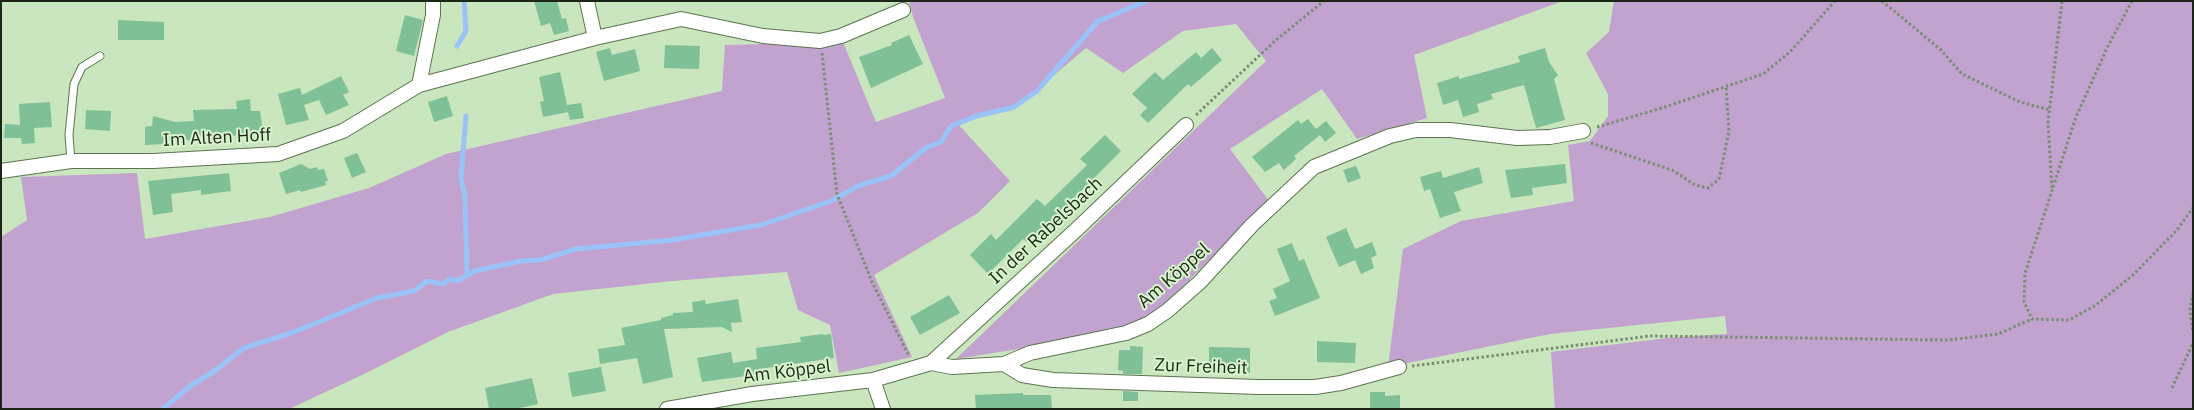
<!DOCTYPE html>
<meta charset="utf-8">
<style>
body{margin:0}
#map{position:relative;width:2194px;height:410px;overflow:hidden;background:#cae6be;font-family:"IBM Plex Sans",sans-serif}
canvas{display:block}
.frame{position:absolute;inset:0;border:2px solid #1c2617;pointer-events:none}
</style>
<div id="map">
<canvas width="2194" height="410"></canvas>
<div class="frame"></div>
</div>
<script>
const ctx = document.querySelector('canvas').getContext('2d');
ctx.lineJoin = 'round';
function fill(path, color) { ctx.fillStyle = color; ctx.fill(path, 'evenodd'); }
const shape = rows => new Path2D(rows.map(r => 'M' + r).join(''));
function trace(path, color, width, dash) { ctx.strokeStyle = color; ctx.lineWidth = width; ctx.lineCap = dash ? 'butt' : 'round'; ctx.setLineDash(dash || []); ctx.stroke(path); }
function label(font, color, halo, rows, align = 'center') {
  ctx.font = font + ' "IBM Plex Sans",sans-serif'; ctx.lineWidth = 4; ctx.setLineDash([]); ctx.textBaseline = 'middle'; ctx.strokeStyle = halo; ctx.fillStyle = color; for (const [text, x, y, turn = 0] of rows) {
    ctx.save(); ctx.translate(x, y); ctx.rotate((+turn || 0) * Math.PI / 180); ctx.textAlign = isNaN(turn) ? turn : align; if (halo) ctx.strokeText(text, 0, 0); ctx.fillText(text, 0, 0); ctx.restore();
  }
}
fill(shape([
 [909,1,1563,1,1414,55,1427,118,1357,139,1322,89,1230,149,1269,201,1149,320,1025,348,956,359,1266,61,1236,24,1183,31,1123,73,1086,48,1013,110,956,122,1010,181,978,213,874,275,912,357,839,373,830,325,798,310,787,272,672,281,553,294,448,332,362,375,289,409,1,409,1,237,27,220,21,177,137,173,145,239,270,217,369,188,446,154,722,91,725,45,843,42,876,122,945,98,913,17],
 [1614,1,2193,1,2193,409,1555,409,1551,352,1667,338,1727,334,1725,316,1550,334,1388,367,1403,249,1461,221,1574,201,1568,145,1590,141,1608,116,1608,94,1586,53,1609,32]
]), '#c2a2cf');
trace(shape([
 [457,46,466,31,464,1],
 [466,116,461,178,465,196,467,276],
 [163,409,190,386,213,372,244,348,294,332,377,298,414,291,427,281,443,284,450,279,457,281,475,271,521,261,540,260,576,249,672,240,761,225,831,201,858,186,891,176,927,147,941,142,951,126,977,116,1014,107,1037,91,1098,21,1147,1]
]), '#9ac3f9', 5);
fill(shape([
 [534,1,557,1,562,19,566,18,569,31,554,35,550,23,541,26],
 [405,15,423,20,414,56,396,51],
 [118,20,164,22,164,40,118,40],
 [909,35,923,64,871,88,859,57,892,45,891,43],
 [665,45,700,46,699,69,664,68],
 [610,48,612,55,635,49,640,71,604,81,596,52],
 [1212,48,1222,60,1191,87,1188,84,1148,123,1140,115,1147,108,1132,94,1155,72,1163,80,1196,52,1201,58],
 [1545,48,1549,62,1558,75,1554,79,1565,120,1536,128,1524,85,1491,94,1493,99,1477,104,1479,112,1463,117,1458,100,1443,105,1437,83,1459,76,1459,79,1520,62,1518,56],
 [560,72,567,105,581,103,584,118,570,120,568,112,543,117,540,102,544,101,539,77],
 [341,76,349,92,343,95,349,105,326,115,319,100,304,105,309,120,286,125,278,94,300,88,302,95],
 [447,96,453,116,434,122,428,102],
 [250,99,251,111,260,111,263,131,214,139,200,136,200,140,164,140,164,144,145,145,145,127,152,126,153,116,175,122,194,121,193,110,237,109,236,101],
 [50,102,52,127,34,128,35,143,22,144,21,138,4,138,5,124,20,125,19,104],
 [86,110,111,111,110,131,85,129],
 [1308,119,1316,129,1326,121,1336,133,1325,142,1320,135,1294,156,1296,159,1284,170,1279,163,1265,172,1252,157,1298,120,1301,124],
 [1105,135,1121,151,1046,226,1045,224,1027,242,1023,239,988,274,970,255,991,234,996,240,1037,199,1045,206,1087,165,1080,159],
 [357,153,366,172,352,178,344,158],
 [301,164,310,169,317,167,318,170,324,169,328,181,325,181,326,185,301,192,300,190,286,194,279,173],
 [1565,164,1567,183,1532,188,1533,195,1511,198,1505,170],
 [1356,166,1361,178,1348,183,1343,170],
 [1479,167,1483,183,1454,192,1461,211,1440,218,1430,189,1424,191,1420,177,1441,171,1443,178],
 [229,173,231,191,201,195,201,190,171,194,173,212,153,215,148,181],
 [1346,228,1355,249,1372,242,1377,255,1371,258,1374,268,1361,274,1355,260,1339,267,1326,237],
 [1292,243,1299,261,1304,259,1320,298,1275,316,1269,301,1277,298,1273,289,1290,281,1277,249],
 [949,295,960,313,920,335,910,317],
 [738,299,742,322,731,323,732,332,722,327,664,329,673,377,643,384,637,358,600,364,598,349,625,345,621,328,661,320,661,318,673,315,673,313,693,312,692,302,705,300,706,304],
 [823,334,823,335,831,334,834,358,759,369,760,374,702,382,697,358,731,352,733,363,757,359,756,348,801,342,800,337],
 [1317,341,1356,343,1355,363,1317,362],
 [1130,346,1143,347,1142,374,1123,374,1123,371,1118,370,1119,350,1130,350],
 [1209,347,1250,348,1250,373,1209,373],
 [601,367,606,391,572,397,568,373],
 [532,378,538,404,515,409,489,409,485,388],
 [1123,391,1138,392,1138,401,1123,401],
 [1370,392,1385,392,1385,396,1400,395,1400,409,1370,409],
 [1023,393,1023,395,1051,395,1052,409,976,409,975,395]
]), '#7fc097');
const service = shape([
 [71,161,69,135,74,84,82,67,100,56]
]);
const minor = shape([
 [587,1,595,38],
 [419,85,433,15,433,1],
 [1,171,71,161,153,161,278,154,343,131,419,85,595,38,681,19,763,36,820,41,841,36,903,10],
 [931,363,1076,230,1186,125],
 [1004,364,1022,375,1053,380,1258,387,1315,387,1341,383,1399,367],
 [873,380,883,409],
 [667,409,752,394,873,380,931,363,952,367,1004,364,1030,353,1126,333,1148,324,1167,311,1200,282,1252,225,1314,167,1390,136,1416,130,1450,130,1517,138,1550,137,1583,131]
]);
trace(service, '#5c7450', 9);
trace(minor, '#5c7450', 16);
trace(shape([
 [1882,1,1941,50,1962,74,2020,102,2050,110],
 [2132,1,2107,48,2076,117,2025,273,2024,302,2032,319,2069,320,2096,305,2133,275,2176,231,2193,208],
 [822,53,837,194,872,282,909,356],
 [1196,115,1276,40,1324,1],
 [1597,127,1662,108,1763,74,1790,52,1835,1],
 [1591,143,1672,170,1695,185,1708,188,1719,179,1729,131,1726,86],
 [2052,188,2048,123,2062,1],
 [2193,293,2190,310,2193,333],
 [1412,366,1650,336,1948,340,1998,334,2032,319],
 [2172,388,2193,343]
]), '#7b8e72', 3, [2.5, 2.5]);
trace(service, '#fff', 7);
trace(minor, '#fff', 14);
label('18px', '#1c2617', '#d7f4cb', [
 ["Im Alten Hoff",217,138,-3],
 ["In der Rabelsbach",1046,231,-43],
 ["Am Köppel",1174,276,-41],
 ["Zur Freiheit",1201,367,2],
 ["Am Köppel",787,372,-7]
]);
</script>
